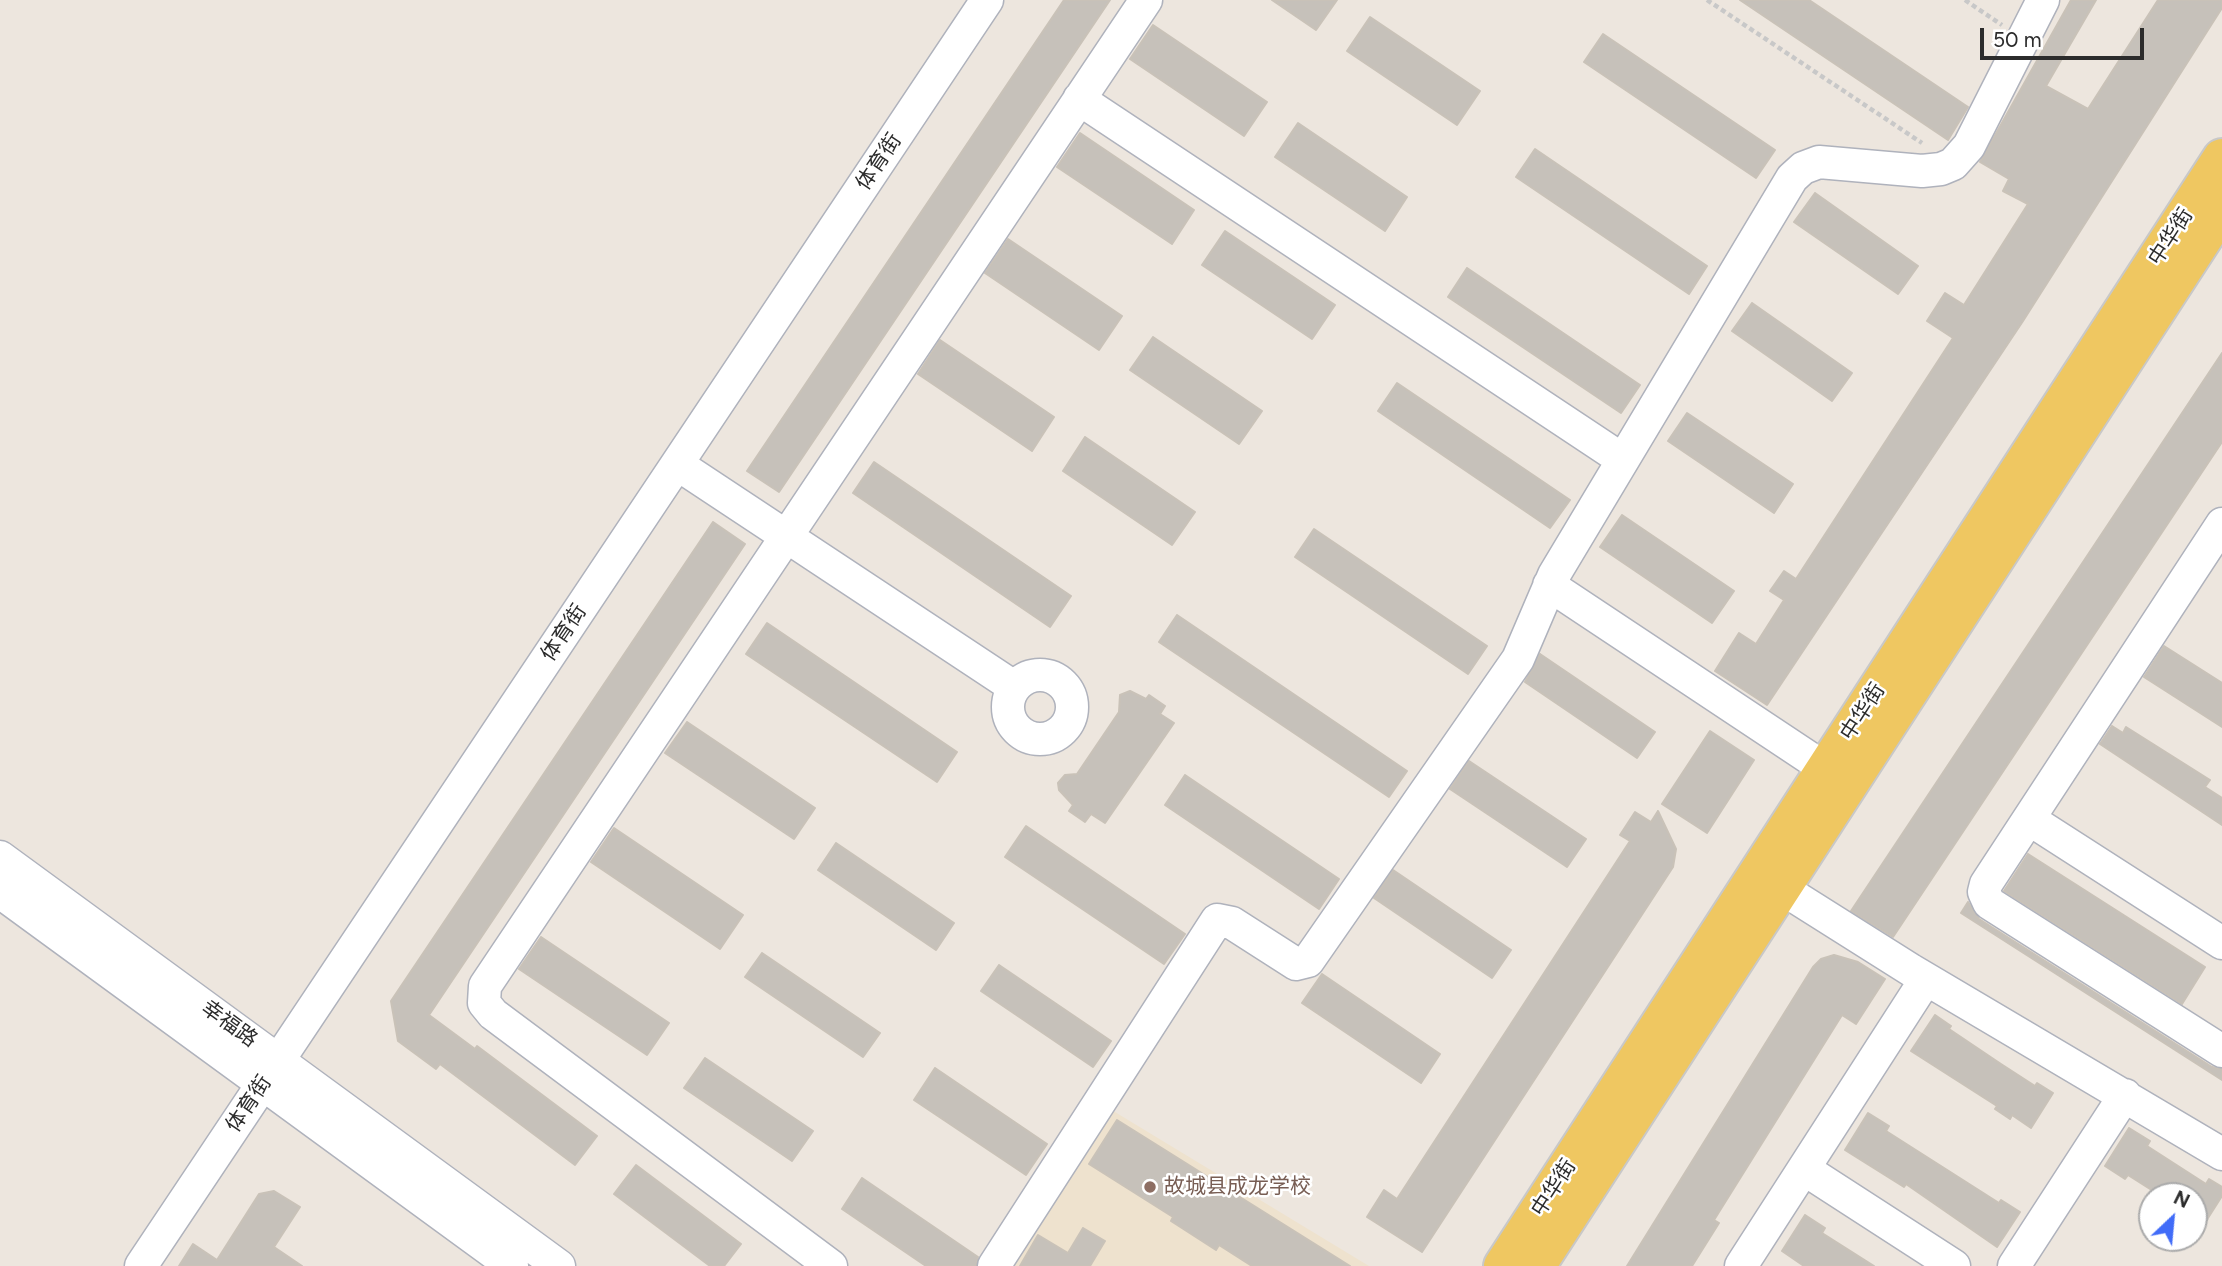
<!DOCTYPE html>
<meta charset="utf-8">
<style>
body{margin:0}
#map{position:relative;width:2222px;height:1266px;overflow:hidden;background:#ede6de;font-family:Figtree,sans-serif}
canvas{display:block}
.north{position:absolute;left:2138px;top:1182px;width:70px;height:70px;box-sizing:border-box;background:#fff;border:2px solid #ababab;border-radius:50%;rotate:26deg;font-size:19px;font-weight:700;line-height:28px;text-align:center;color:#2c2c2c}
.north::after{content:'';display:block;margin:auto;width:24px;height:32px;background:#416cf8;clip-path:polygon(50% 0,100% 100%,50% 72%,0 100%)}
.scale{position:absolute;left:1980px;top:28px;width:164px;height:32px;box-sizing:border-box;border:4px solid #2c2c2c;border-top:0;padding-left:9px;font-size:21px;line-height:24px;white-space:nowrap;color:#2c2c2c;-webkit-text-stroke:5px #fff;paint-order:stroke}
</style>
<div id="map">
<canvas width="2222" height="1266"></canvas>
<div class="north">N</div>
<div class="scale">50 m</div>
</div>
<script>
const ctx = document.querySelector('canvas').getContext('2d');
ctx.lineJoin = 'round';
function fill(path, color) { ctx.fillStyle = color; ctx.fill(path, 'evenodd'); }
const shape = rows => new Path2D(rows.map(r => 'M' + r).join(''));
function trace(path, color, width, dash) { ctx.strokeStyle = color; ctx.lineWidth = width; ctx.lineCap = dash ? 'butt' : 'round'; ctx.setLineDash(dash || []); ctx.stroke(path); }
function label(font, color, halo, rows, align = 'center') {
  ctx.font = font + ' Figtree,"Noto Sans SC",sans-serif'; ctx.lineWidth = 5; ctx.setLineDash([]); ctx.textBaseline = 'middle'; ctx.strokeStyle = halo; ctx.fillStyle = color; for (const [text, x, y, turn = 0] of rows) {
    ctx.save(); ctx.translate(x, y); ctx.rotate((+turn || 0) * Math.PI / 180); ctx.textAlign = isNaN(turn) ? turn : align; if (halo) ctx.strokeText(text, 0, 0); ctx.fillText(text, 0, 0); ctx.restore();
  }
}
fill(shape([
 [1110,1109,1369,1266,1012,1266]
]), '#eee2ce');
const building = shape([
 [1064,0,1110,0,779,492,747,471,1064,0],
 [1272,0,1337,0,1316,30,1272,0],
 [1740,0,1809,0,1968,107,1948,140,1740,0],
 [2071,0,2096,0,2046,86,2088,109,2158,0,2222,0,2222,8,2023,321,1767,705,1715,671,1739,633,1756,644,1784,600,1770,591,1784,571,1796,579,1953,338,1927,321,1945,293,1964,305,2028,204,2003,191,2009,179,1980,162,2071,0],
 [1370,17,1480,91,1457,125,1347,51,1370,17],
 [1153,25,1267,102,1244,136,1130,59,1153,25],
 [1603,34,1775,150,1756,178,1584,62,1603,34],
 [1298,123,1407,197,1385,231,1275,157,1298,123],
 [1080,133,1194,210,1172,244,1057,167,1080,133],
 [1535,149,1707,266,1689,294,1516,177,1535,149],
 [1815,193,1918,266,1898,294,1794,222,1815,193],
 [1225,231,1335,305,1312,339,1202,265,1225,231],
 [1008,239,1122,316,1099,350,985,273,1008,239],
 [1467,268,1640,385,1621,413,1448,297,1467,268],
 [1752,303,1852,373,1832,401,1732,331,1752,303],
 [1153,337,1262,411,1239,444,1130,370,1153,337],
 [940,340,1054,417,1032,451,918,374,940,340],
 [2222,353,2222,442,1893,937,1851,911,2222,353],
 [1397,383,1570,500,1550,528,1378,411,1397,383],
 [1687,413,1793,484,1774,513,1668,441,1687,413],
 [1085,437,1195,512,1172,545,1063,471,1085,437],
 [874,462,1071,596,1050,627,853,493,874,462],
 [1622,515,1734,591,1712,623,1600,547,1622,515],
 [713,522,745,544,429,1015,475,1049,477,1046,597,1136,575,1165,440,1064,436,1069,398,1041,391,1001,713,522],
 [1314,529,1487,646,1468,674,1295,557,1314,529],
 [1177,615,1407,771,1389,797,1159,642,1177,615],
 [767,623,957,752,937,782,746,654,767,623],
 [2164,646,2222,683,2222,727,2144,677,2164,646],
 [1540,654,1655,732,1637,758,1525,682,1540,654],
 [1130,691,1146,699,1149,695,1165,706,1160,714,1174,723,1105,823,1091,814,1085,822,1069,811,1073,805,1059,790,1058,783,1065,775,1077,774,1119,712,1120,695,1130,691],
 [687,722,815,808,794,839,665,753,687,722],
 [2112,726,2123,733,2126,727,2210,780,2205,787,2222,798,2222,825,2100,744,2112,726],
 [1710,731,1754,760,1707,833,1662,804,1710,731],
 [1469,761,1586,839,1567,867,1450,789,1469,761],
 [1185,775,1339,879,1319,909,1165,805,1185,775],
 [1658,811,1676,849,1673,867,1422,1252,1367,1217,1384,1190,1397,1199,1630,841,1620,835,1635,812,1651,822,1658,811],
 [1026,826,1185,934,1164,964,1005,857,1026,826],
 [614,828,743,915,720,949,591,862,614,828],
 [836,843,954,923,936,950,818,870,836,843],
 [2028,854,2205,967,2182,1004,2004,891,2028,854],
 [1393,870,1511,950,1492,978,1374,898,1393,870],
 [1968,902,1979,919,2212,1067,2222,1069,2222,1080,1961,913,1968,902],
 [541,937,669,1023,647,1055,519,969,541,937],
 [762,953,880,1033,863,1057,745,977,762,953],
 [1834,955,1858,962,1885,979,1856,1024,1842,1015,1714,1220,1719,1223,1692,1266,1627,1266,1813,967,1821,959,1834,955],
 [999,965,1111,1041,1093,1067,981,991,999,965],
 [1322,974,1440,1054,1421,1083,1302,1003,1322,974],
 [1935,1015,1951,1026,1949,1029,2001,1064,2035,1086,2037,1083,2053,1093,2031,1128,2012,1115,2010,1119,1995,1109,1997,1106,1911,1051,1935,1015],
 [705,1058,813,1131,792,1161,684,1088,705,1058],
 [935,1068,1047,1144,1026,1175,914,1100,935,1068],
 [1868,1113,1889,1126,1886,1131,1999,1203,2001,1200,2020,1212,1997,1247,1906,1184,1904,1187,1845,1150,1868,1113],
 [1117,1120,1350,1266,1252,1266,1219,1245,1216,1250,1171,1221,1173,1217,1089,1164,1117,1120],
 [2129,1128,2150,1141,2147,1146,2206,1184,2209,1179,2222,1187,2222,1196,2194,1240,2194,1196,2161,1196,2128,1175,2125,1179,2105,1166,2129,1128],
 [636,1165,741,1244,724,1266,710,1266,614,1194,636,1165],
 [862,1178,978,1257,976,1266,926,1266,842,1209,862,1178],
 [274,1191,300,1207,274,1247,302,1266,179,1266,193,1244,217,1260,259,1194,274,1191],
 [1805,1215,1825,1228,1822,1233,1874,1266,1804,1266,1782,1251,1805,1215],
 [1083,1228,1105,1241,1090,1266,1020,1266,1038,1235,1068,1253,1083,1228]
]);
fill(building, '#c6c1ba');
trace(building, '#c9c2b8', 2);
const minor = shape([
 [1079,99,1623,460],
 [677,464,1014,687],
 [2222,524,1986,884,1984,892,1989,903,2222,1051],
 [1549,585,1826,769],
 '1008 707a32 32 0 1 1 64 0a32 32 0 1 1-64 0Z',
 [2029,819,2222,943],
 [0,857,559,1266],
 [1781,888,1911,970,2222,1154],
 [0,892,512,1266],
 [1804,1169,1954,1266],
 [141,1266,987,0],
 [831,1266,493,1014,484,1003,485,986,1146,0],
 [994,1266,1217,920,1232,923,1296,964,1308,961,1518,659,1554,575,1792,178,1803,168,1819,162,1922,171,1941,169,1953,164,1969,146,2043,0],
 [1741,1266,1926,979],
 [2014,1266,2125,1095]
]);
const major = shape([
 [1503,1266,2222,158],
 [1536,1266,2222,209]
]);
trace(minor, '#afb2bc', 35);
trace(major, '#c8c8c8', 42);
trace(shape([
 [1707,0,1922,143],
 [1965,0,2002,25]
]), '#c8c8c8', 4.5, [5, 3.5]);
trace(minor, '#fff', 32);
trace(major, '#efc761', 38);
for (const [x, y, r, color] of [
 [1150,1187,7,"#8d6e63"]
]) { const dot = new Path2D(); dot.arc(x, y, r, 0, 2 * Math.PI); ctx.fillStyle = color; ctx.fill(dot); trace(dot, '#fff', 2.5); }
label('21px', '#2c2c2c', '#fff', [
 ["体育街",879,162,-56],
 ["中华街",2171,237,-57],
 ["体育街",564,633,-56],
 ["中华街",1863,712,-57],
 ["幸福路",229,1024,36],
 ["体育街",249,1104,-56],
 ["中华街",1554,1188,-57]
]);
label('21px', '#785e54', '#fff', [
 ["故城县成龙学校",1164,1187]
], 'left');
</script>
